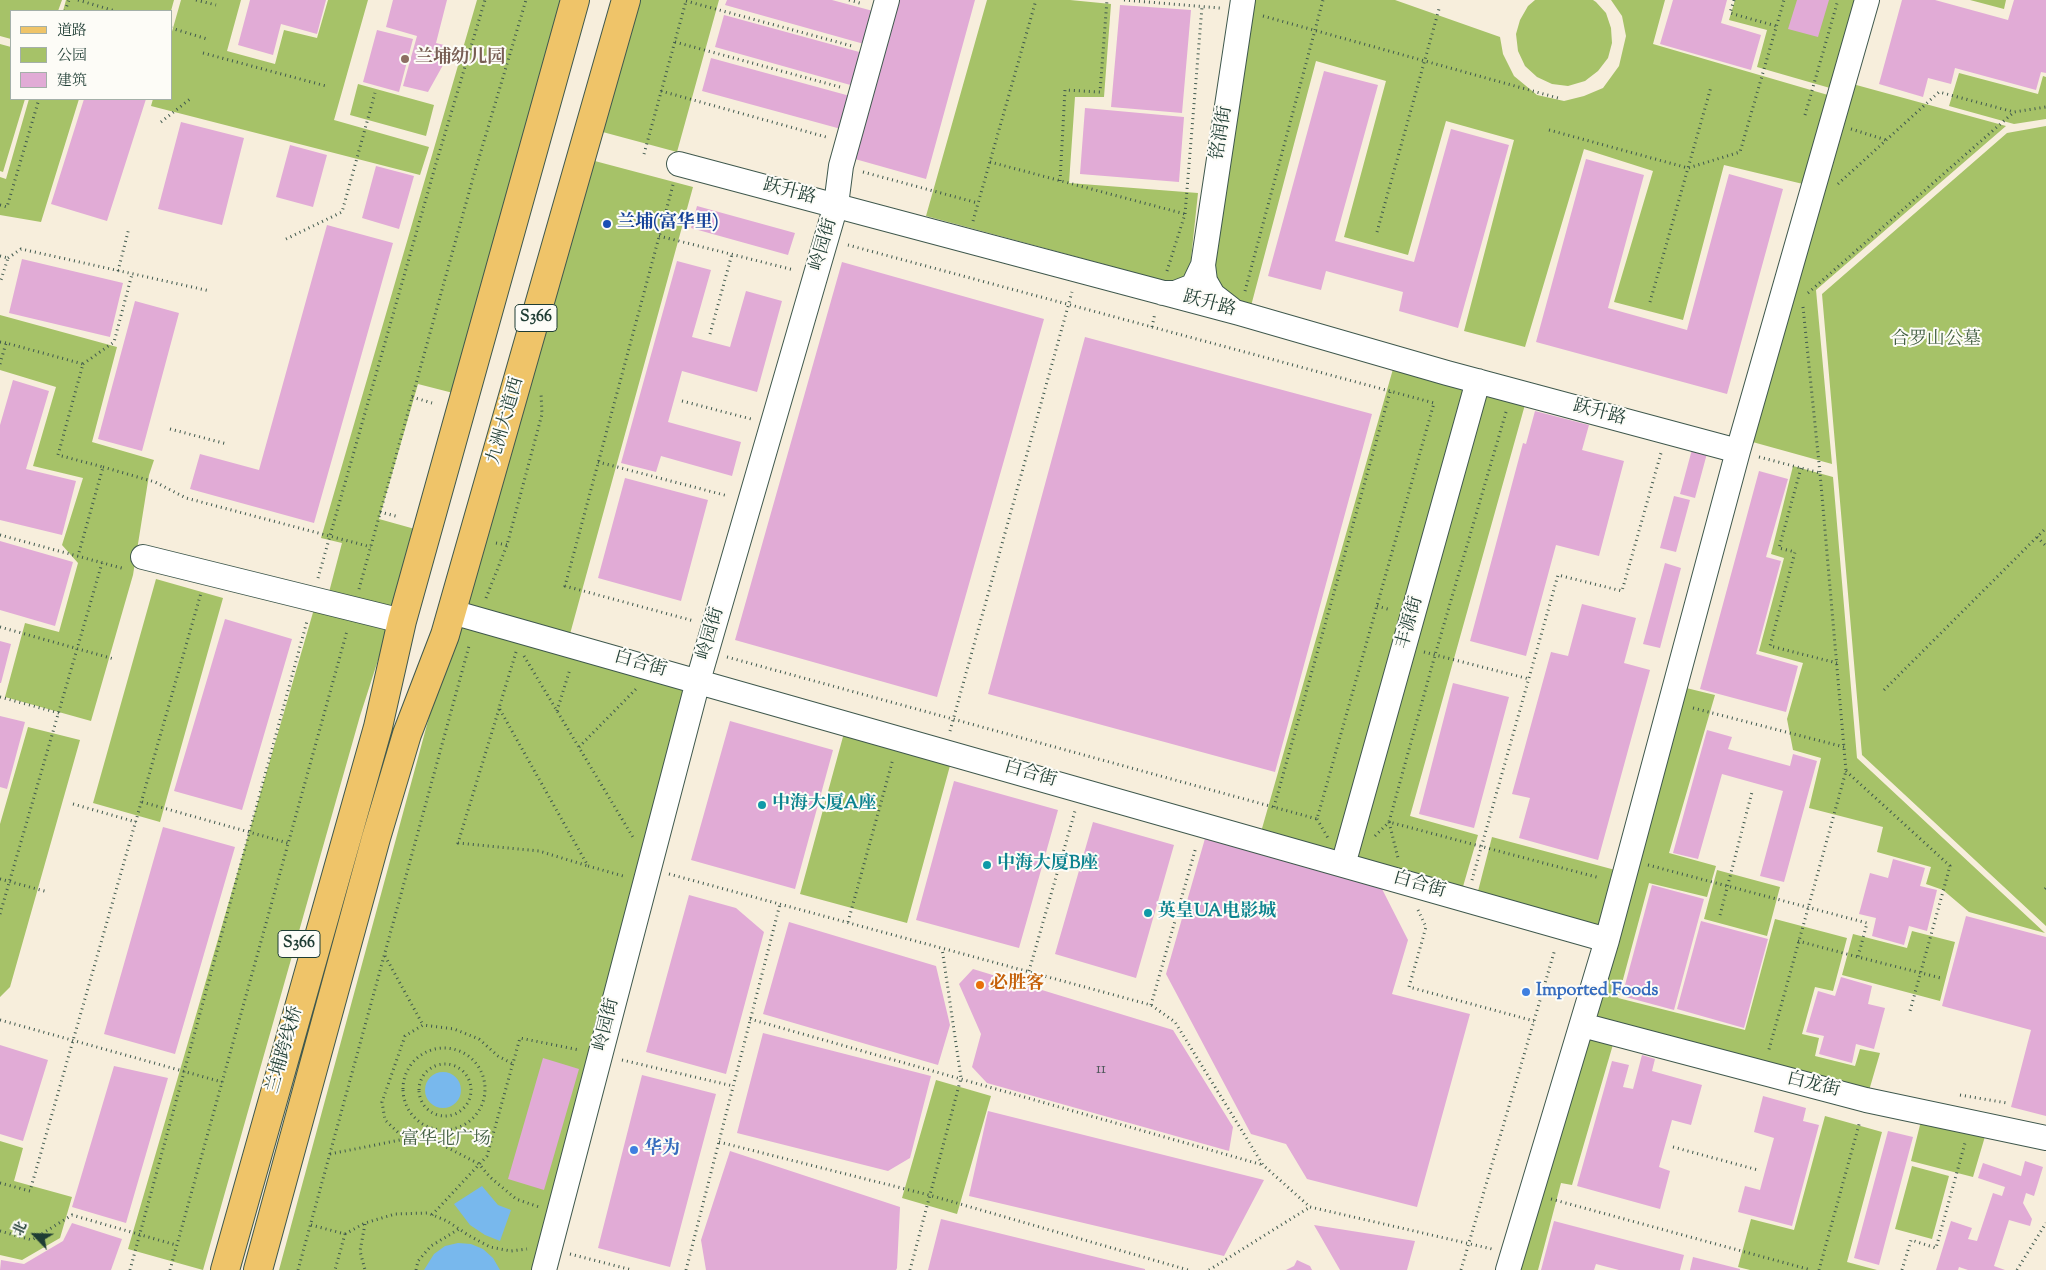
<!DOCTYPE html>
<meta charset="utf-8">
<style>
body{margin:0}
#map{position:relative;width:2046px;height:1270px;overflow:hidden;background:#f7eedc;font-family:"Sorts Mill Goudy","Noto Serif SC",serif}
canvas{display:block}
.legend{position:absolute;left:10px;top:10px;width:162px;height:90px;box-sizing:border-box;background:#fdfcf7;border:1px solid #a4b0a9;margin:0;padding:6px 9px;list-style:none;font-size:15px;color:#1f3d34}
.legend li{display:flex;align-items:center;gap:10px;height:25px}
.legend b{width:25px;border:1px solid #a4b0a9}
.north{position:absolute;left:10px;top:1210px;width:50px;height:50px;-webkit-text-stroke:4px #fdfcf7;paint-order:stroke;rotate:294deg;font-size:14px;font-weight:700;line-height:20px;text-align:center;color:#1f3d34}
.north::after{content:'';display:block;margin:auto;width:18px;height:22px;background:#1f3d34;clip-path:polygon(50% 0,100% 100%,50% 72%,0 100%)}
</style>
<div id="map">
<canvas width="2046" height="1270"></canvas>
<ul class="legend">
<li><b style="height:6px;background:#efc469"></b>道路</li>
<li><b style="height:14px;background:#a6c268"></b>公园</li>
<li><b style="height:14px;background:#e1abd6"></b>建筑</li>
</ul>
<div class="north">北</div>
</div>
<script>
const ctx = document.querySelector('canvas').getContext('2d');
ctx.lineJoin = 'round';
function fill(path, color) { ctx.fillStyle = color; ctx.fill(path, 'evenodd'); }
const shape = rows => new Path2D(rows.map(r => 'M' + r).join(''));
function trace(path, color, width, dash) { ctx.strokeStyle = color; ctx.lineWidth = width; ctx.lineCap = dash ? 'butt' : 'round'; ctx.setLineDash(dash || []); ctx.stroke(path); }
function label(font, color, halo, rows, align = 'center') {
  ctx.font = font + ' "Sorts Mill Goudy","Noto Serif SC",serif'; ctx.lineWidth = 4; ctx.setLineDash([]); ctx.textBaseline = 'middle'; ctx.strokeStyle = halo; ctx.fillStyle = color; for (const [text, x, y, turn = 0] of rows) {
    ctx.save(); ctx.translate(x, y); ctx.rotate((+turn || 0) * Math.PI / 180); ctx.textAlign = isNaN(turn) ? turn : align; if (halo) ctx.strokeText(text, 0, 0); ctx.fillText(text, 0, 0); ctx.restore();
  }
}
fill(shape([
 [0,0,62,0,58,11,11,11,11,39,0,36],
 [66,0,174,0,171,11,63,11],
 [181,0,241,0,227,51,275,64,284,30,317,38,328,0,368,0,334,120,429,147,420,175,151,106,153,99,171,99,171,35],
 [477,0,568,0,457,394,418,384,379,519,422,531,398,613,328,596,342,543,321,538],
 [635,0,719,0,677,152,599,131],
 [987,0,1070,0,1111,4,1104,97,1075,97,1069,183,1198,193,1188,287,926,216],
 [1250,0,1395,0,1500,37,1503,54,1514,76,1537,95,1564,101,1584,96,1603,88,1619,66,1626,36,1622,16,1611,0,1665,0,1653,44,1828,95,1803,184,1724,165,1683,320,1614,302,1653,171,1584,149,1525,347,1464,331,1514,140,1446,121,1408,255,1344,237,1386,81,1316,61,1251,306,1240,305,1219,286,1209,266],
 [1535,0,1593,0,1596,2,1606,13,1611,28,1612,43,1608,58,1598,71,1585,81,1568,86,1552,84,1537,77,1525,66,1518,51,1516,34,1520,20,1528,6],
 [1735,0,1856,0,1830,88,1757,67,1767,30,1729,20],
 [1970,0,2006,0,2004,9],
 [0,44,11,47,11,99,25,99,3,172,0,171],
 [1959,73,2038,94,2043,76,2046,77,2046,119,2014,124,1949,106],
 [1849,83,2006,126,1816,290,1832,464,1749,441],
 [358,84,434,105,426,136,350,115],
 [29,99,79,99,41,222,0,215,0,177,6,179],
 [2046,126,2046,926,1862,755,1822,294,2007,133],
 [591,160,693,187,570,634,468,606],
 [0,315,117,347,92,442,154,460,149,475,133,575,91,721,5,697,25,623,59,632,78,563,62,545,83,478,33,466,56,387,0,370],
 [1393,369,1469,390,1338,854,1261,832],
 [1487,391,1526,401,1410,816,1478,835,1462,890,1353,859],
 [1793,466,1833,477,1857,758,2045,933,1969,912,1943,890,1926,884,1931,867,1877,852,1883,827,1809,808,1821,758,1793,750,1787,719,1803,663,1759,651,1784,558,1771,554],
 [156,579,223,598,160,822,93,803],
 [314,609,388,629,360,716,203,1270,128,1249],
 [457,614,697,682,544,1270,279,1270],
 [1678,686,1715,695,1669,853,1716,866,1707,897,1649,883,1618,998,1745,1030,1775,919,1847,938,1833,991,1815,987,1802,1034,1819,1038,1815,1056,1855,1066,1860,1049,1880,1053,1868,1094,1589,1022],
 [28,727,80,740,10,987,0,997,0,824],
 [844,733,951,762,907,923,800,894],
 [1492,837,1619,871,1603,928,1477,895],
 [1717,870,1780,887,1767,936,1704,919],
 [1912,931,1955,942,1940,1001,1842,975,1853,934,1907,948],
 [1584,1033,1614,1041,1572,1185,1561,1183,1538,1270,1513,1270],
 [936,1080,991,1096,957,1214,902,1198],
 [1825,1116,1882,1132,1847,1262,1877,1270,1750,1270,1738,1267,1751,1219,1794,1230],
 [1922,1117,1986,1133,1973,1177,1911,1161],
 [0,1141,23,1148,14,1181,72,1197,60,1238,22,1260,0,1255],
 [1912,1166,1949,1176,1932,1239,1895,1229]
]), '#a6c268');
fill(shape([
 '425 1090a18 18 0 1 1 36 0a18 18 0 1 1-36 0Z',
 [482,1186,498,1205,511,1210,500,1241,485,1235,470,1225,454,1204],
 [458,1243,471,1244,483,1249,493,1258,500,1270,424,1270,434,1254,445,1246]
]), '#78b8ed');
fill(shape([
 [250,0,326,0,317,34,281,24,273,55,238,45],
 [393,0,447,0,436,43,444,45,443,65,428,92,403,86,417,36,386,27],
 [727,0,832,0,873,11,864,44,725,5],
 [898,0,975,0,926,179,855,159],
 [1673,0,1727,0,1721,23,1761,35,1751,70,1660,44],
 [1797,0,1829,0,1818,37,1788,29],
 [1902,0,1935,0,2008,20,2014,0,2046,0,2046,73,2041,72,2036,90,1955,68,1951,84,1928,78,1923,97,1879,84],
 [1120,5,1191,10,1182,113,1111,107],
 [724,15,863,53,854,86,715,47],
 [377,30,413,39,399,92,363,82],
 [711,58,850,96,841,129,702,91],
 [1324,71,1378,85,1335,241,1414,262,1451,129,1509,145,1458,328,1399,311,1403,292,1326,271,1321,290,1268,276],
 [84,99,146,99,107,221,51,204],
 [1085,108,1184,117,1179,182,1080,174],
 [181,122,244,138,222,225,158,209],
 [290,145,327,155,313,207,276,197],
 [1586,159,1644,175,1608,308,1687,330,1729,174,1783,189,1727,394,1536,342],
 [376,166,414,176,399,229,362,218],
 [697,206,795,233,788,255,691,228],
 [327,225,393,243,314,523,190,489,200,454,259,470],
 [22,259,123,283,110,337,9,313],
 [677,261,711,270,692,337,730,347,746,291,782,301,757,392,682,371,668,422,741,442,732,476,661,456,656,472,621,463],
 [842,262,1044,319,937,697,735,640],
 [135,301,179,313,142,451,98,439],
 [1085,337,1372,414,1275,772,988,694],
 [13,380,49,391,26,469,76,481,62,535,0,520,0,425],
 [1535,411,1589,425,1582,450,1624,461,1599,556,1556,545,1526,656,1470,641,1523,443,1526,444],
 [1694,442,1709,446,1695,498,1680,494],
 [1759,471,1788,479,1766,557,1781,561,1756,654,1798,666,1786,712,1700,689],
 [625,478,708,500,681,601,598,578],
 [1674,496,1690,500,1676,552,1660,548],
 [0,541,73,562,55,626,0,610],
 [1665,563,1681,568,1660,648,1643,644],
 [1582,604,1636,618,1624,663,1650,670,1598,860,1519,838,1530,798,1512,794,1551,652,1568,656],
 [225,619,292,639,242,810,174,791],
 [0,641,11,644,1,683,0,683],
 [1453,683,1509,697,1474,828,1419,814],
 [0,716,25,722,7,789,0,787],
 [730,721,833,750,795,889,691,860],
 [1707,730,1732,737,1728,749,1790,766,1793,754,1817,761,1784,882,1760,876,1783,791,1722,774,1698,859,1673,853],
 [954,781,1058,810,1019,948,916,920],
 [1093,822,1174,845,1136,978,1055,954],
 [163,827,235,847,175,1054,104,1034],
 [1206,835,1380,885,1408,940,1392,994,1470,1014,1417,1207,1307,1179,1286,1144,1251,1134,1166,974],
 [1893,859,1925,868,1920,886,1937,890,1927,931,1909,926,1904,945,1872,936,1876,918,1859,914,1870,873,1888,878],
 [1652,885,1704,899,1674,1010,1622,996],
 [689,895,736,908,764,932,726,1074,646,1052],
 [1966,916,2046,937,2046,1116,2011,1107,2031,1030,1942,1006],
 [1701,921,1768,939,1744,1028,1677,1009],
 [789,922,936,966,950,1025,938,1065,763,1014],
 [973,969,1173,1030,1233,1127,1229,1151,987,1083,972,1067,981,1034,959,984],
 [1841,977,1872,986,1868,1004,1885,1008,1874,1049,1856,1044,1852,1063,1819,1054,1824,1036,1806,1032,1818,991,1835,996],
 [763,1033,931,1076,910,1158,888,1171,737,1133],
 [0,1045,48,1060,23,1141,0,1134],
 [1642,1055,1655,1059,1652,1071,1702,1085,1691,1125,1672,1120,1659,1167,1670,1171,1660,1209,1577,1186,1612,1061,1629,1065,1623,1087,1633,1089],
 [543,1058,579,1069,544,1190,508,1179],
 [114,1066,168,1078,126,1223,72,1207],
 [642,1075,716,1094,670,1267,598,1248],
 [1763,1096,1806,1108,1803,1121,1819,1125,1792,1226,1738,1212,1745,1186,1760,1190,1774,1138,1754,1132],
 [988,1111,1264,1180,1224,1256,969,1196],
 [1888,1131,1913,1137,1879,1265,1854,1258],
 [730,1151,900,1207,897,1268,896,1270,706,1270,701,1240],
 [2025,1161,2043,1167,2034,1196,2026,1193,2023,1203,2032,1219,2030,1226,2009,1220,1994,1266,2005,1270,1968,1270,1959,1267,1958,1270,1936,1270,1951,1221,1972,1228,1968,1239,1977,1241,1993,1193,2002,1196,2005,1187,1978,1178,1983,1163,2021,1176],
 [941,1219,1145,1269,1145,1270,928,1270],
 [1554,1221,1684,1255,1680,1270,1619,1270,1596,1264,1594,1270,1541,1270],
 [72,1223,122,1239,111,1270,0,1270,1,1260,24,1264,63,1241],
 [1314,1225,1415,1241,1407,1270,1340,1270],
 [1693,1257,1740,1269,1740,1270,1690,1270],
 [1297,1260,1310,1266,1312,1270,1286,1270,1294,1266]
]), '#e1abd6');
const minor = shape([
 [679,164,1239,313,1447,373,1738,451],
 [1203,265,1243,0],
 [1163,293,1175,293,1193,286,1203,265,1205,281,1213,295,1231,309],
 [143,557,402,621],
 [452,612,1607,940],
 [1343,865,1478,381],
 [1582,1025,1866,1100,2046,1138],
 [544,1270,698,681,836,205,841,166,887,0],
 [1508,1270,1607,940,1738,451,1867,0]
]);
const major = shape([
 [225,1270,378,727,402,621,575,0],
 [258,1270,376,838,407,734,445,635,626,0]
]);
trace(minor, '#3f584d', 26);
trace(major, '#3f584d', 30);
trace(shape([
 [78,0,115,11],
 [196,0,216,5],
 [849,0,863,4],
 [1124,0,1220,8],
 [1734,0,1730,13,1776,26],
 [686,1,852,46],
 [65,11,69,0],
 [1263,16,1558,98],
 [171,28,207,39],
 [675,42,840,87],
 [203,53,326,86],
 [661,91,826,137],
 [1805,115,1838,0],
 [161,122,190,99],
 [1851,129,1886,140],
 [1549,130,1688,168,1740,152,1784,0],
 [644,154,686,1],
 [990,162,1185,214],
 [863,172,978,203],
 [1060,181,1065,90,1100,92,1107,0],
 [1838,184,1939,92,2014,112,2046,107],
 [673,185,565,586,694,621],
 [0,205,7,207,39,99],
 [973,221,1036,0],
 [1377,232,1439,9],
 [659,236,794,270],
 [286,239,342,212,375,93],
 [0,256,8,258,0,283],
 [8,258,21,249,210,291],
 [118,271,129,228],
 [1167,271,1185,214,1202,7],
 [1245,291,1323,0],
 [1808,293,2014,112],
 [1650,302,1711,87],
 [1803,307,1820,473],
 [1152,327,1155,313],
 [710,334,732,254],
 [0,342,6,343],
 [0,364,6,343,83,364,58,455,103,467,78,556],
 [83,364,114,342,132,274],
 [412,397,432,403],
 [682,401,751,419],
 [1506,412,1435,655,1389,822,1600,878],
 [170,429,227,444],
 [1759,457,1820,473,1846,771,1768,1053],
 [598,462,728,496],
 [103,467,155,482,186,498,371,547],
 [1801,468,1779,548,1795,552,1770,646,1837,663],
 [380,512,399,517],
 [0,535,125,569],
 [2037,537,2046,546],
 [496,543,507,545],
 [318,578,435,167,485,0],
 [359,589,473,178,526,0],
 [486,598,507,545,542,414,541,393],
 [1377,606,1391,610],
 [0,627,114,659],
 [516,652,499,708,588,866,623,876],
 [1424,652,1529,679],
 [524,656,634,839],
 [727,657,1317,819,1434,403,848,245],
 [1884,690,2046,528],
 [0,697,59,713],
 [1693,708,1844,747],
 [499,709,458,843,539,851,588,866],
 [557,711,570,669],
 [950,731,1072,292],
 [579,747,638,687],
 [1846,771,1950,866,1910,1011],
 [142,802,288,843],
 [73,804,136,822],
 [1274,807,1390,392],
 [1317,819,1328,838],
 [1375,836,1389,822,1398,858],
 [1648,865,1867,923,1858,957,1941,978],
 [669,874,1151,1005,1175,1022,1263,1165,1310,1207,1492,1249],
 [0,879,48,892],
 [1472,880,1558,575,1622,591,1661,453],
 [2045,889,2046,888],
 [1418,910,1426,927,1409,987,1534,1021],
 [0,914,102,563],
 [1720,915,1752,792],
 [848,922,893,759],
 [1798,941,1858,957],
 [385,956,423,1025],
 [1029,971,1075,811],
 [1151,1005,1196,847],
 [750,1019,1263,1165],
 [0,1020,222,1082],
 '403 1089a41 41 0 1 1 82 0a41 41 0 1 1-82 0Z',
 [622,1060,733,1086],
 '419 1090a26 26 0 1 1 52 0a26 26 0 1 1-52 0Z',
 [1960,1095,2007,1103],
 [405,1139,385,1120,382,1102,405,1036,423,1025,454,1029,479,1039,498,1056,513,1064],
 [719,1142,929,1195,1188,1270],
 [1673,1147,1758,1170],
 [330,1154,405,1139,431,1139,479,1164,490,1177,516,1199,539,1207],
 [0,1183,30,1191,201,593],
 [1551,1199,1811,1270],
 [432,1215,487,1156,520,1038,579,1050],
 [365,1224,360,1251,365,1270],
 [311,1225,345,1234,335,1270],
 [0,1231,32,1240,72,1215,176,1245],
 [345,1234,365,1223,395,1214,428,1213,447,1221,468,1235,490,1247,511,1251,527,1249],
 [570,1254,632,1270],
 [130,1270,307,621],
 [170,1270,347,631],
 [298,1270,469,646],
 [416,1270,418,1261,431,1246,459,1229],
 [686,1270,780,904],
 [910,1270,961,1078,942,948],
 [1209,1270,1310,1207],
 [1461,1270,1555,949],
 [1819,1270,1860,1121],
 [1902,1270,1911,1240,1936,1248,1965,1143],
 [2017,1270,2046,1223]
]), '#3f584d', 3, [1, 4]);
trace(minor, '#fff', 24);
trace(major, '#efc469', 28);
for (const [x, y, r, color] of [
 [405,59,5,"#8d6e63"],
 [607,224,5,"#1a4fb4"],
 [762,805,5,"#0f9aa8"],
 [987,865,5,"#0f9aa8"],
 [1148,913,5,"#0f9aa8"],
 [980,985,5,"#e8710a"],
 [1526,992,5,"#3f7fe0"],
 [634,1150,5,"#3f7fe0"]
]) { const dot = new Path2D(); dot.arc(x, y, r, 0, 2 * Math.PI); ctx.fillStyle = color; ctx.fill(dot); trace(dot, '#fdfcf7', 2); }
label('15px', '#50585c', null, [
 ["11",1101,1070]
]);
for (const [x, y, w] of [
 [536,318,42],
 [299,944,42]
]) { const box = new Path2D(); box.roundRect(x - w / 2, y - 13.5, w, 27, 4); ctx.fillStyle = '#fdfcf7'; ctx.fill(box); trace(box, '#1f3d34', 1); }
label('bold 16px', '#1f3d34', null, [
 ["S366",536,318],
 ["S366",299,944]
]);
label('bold 18px', '#785e54', '#fdfcf7', [
 ["兰埔幼儿园",415,59]
], 'left');
label('18px', '#1f3d34', '#fdfcf7', [
 ["铭润街",1223,133,-81],
 ["跃升路",789,193,15],
 ["岭园街",825,245,-74],
 ["跃升路",1209,305,15],
 ["跃升路",1599,414,15],
 ["九洲大道西",507,421,-74],
 ["丰源街",1411,623,-74],
 ["岭园街",712,634,-74],
 ["白合街",640,665,16],
 ["白合街",1030,775,16],
 ["白合街",1419,886,16],
 ["岭园街",608,1025,-76],
 ["兰埔跨线桥",286,1050,-74],
 ["白龙街",1813,1086,14]
]);
label('bold 18px', '#164399', '#fdfcf7', [
 ["兰埔(富华里)",617,224]
], 'left');
label('18px', '#415e41', '#fdfcf7', [
 ["合罗山公墓",1936,341],
 ["富华北广场",446,1141]
]);
label('bold 18px', '#0d838f', '#fdfcf7', [
 ["中海大厦A座",772,805],
 ["中海大厦B座",997,865],
 ["英皇UA电影城",1158,913]
], 'left');
label('bold 18px', '#c56008', '#fdfcf7', [
 ["必胜客",990,985]
], 'left');
label('bold 18px', '#366cbe', '#fdfcf7', [
 ["Imported Foods",1536,992],
 ["华为",644,1150]
], 'left');
</script>
